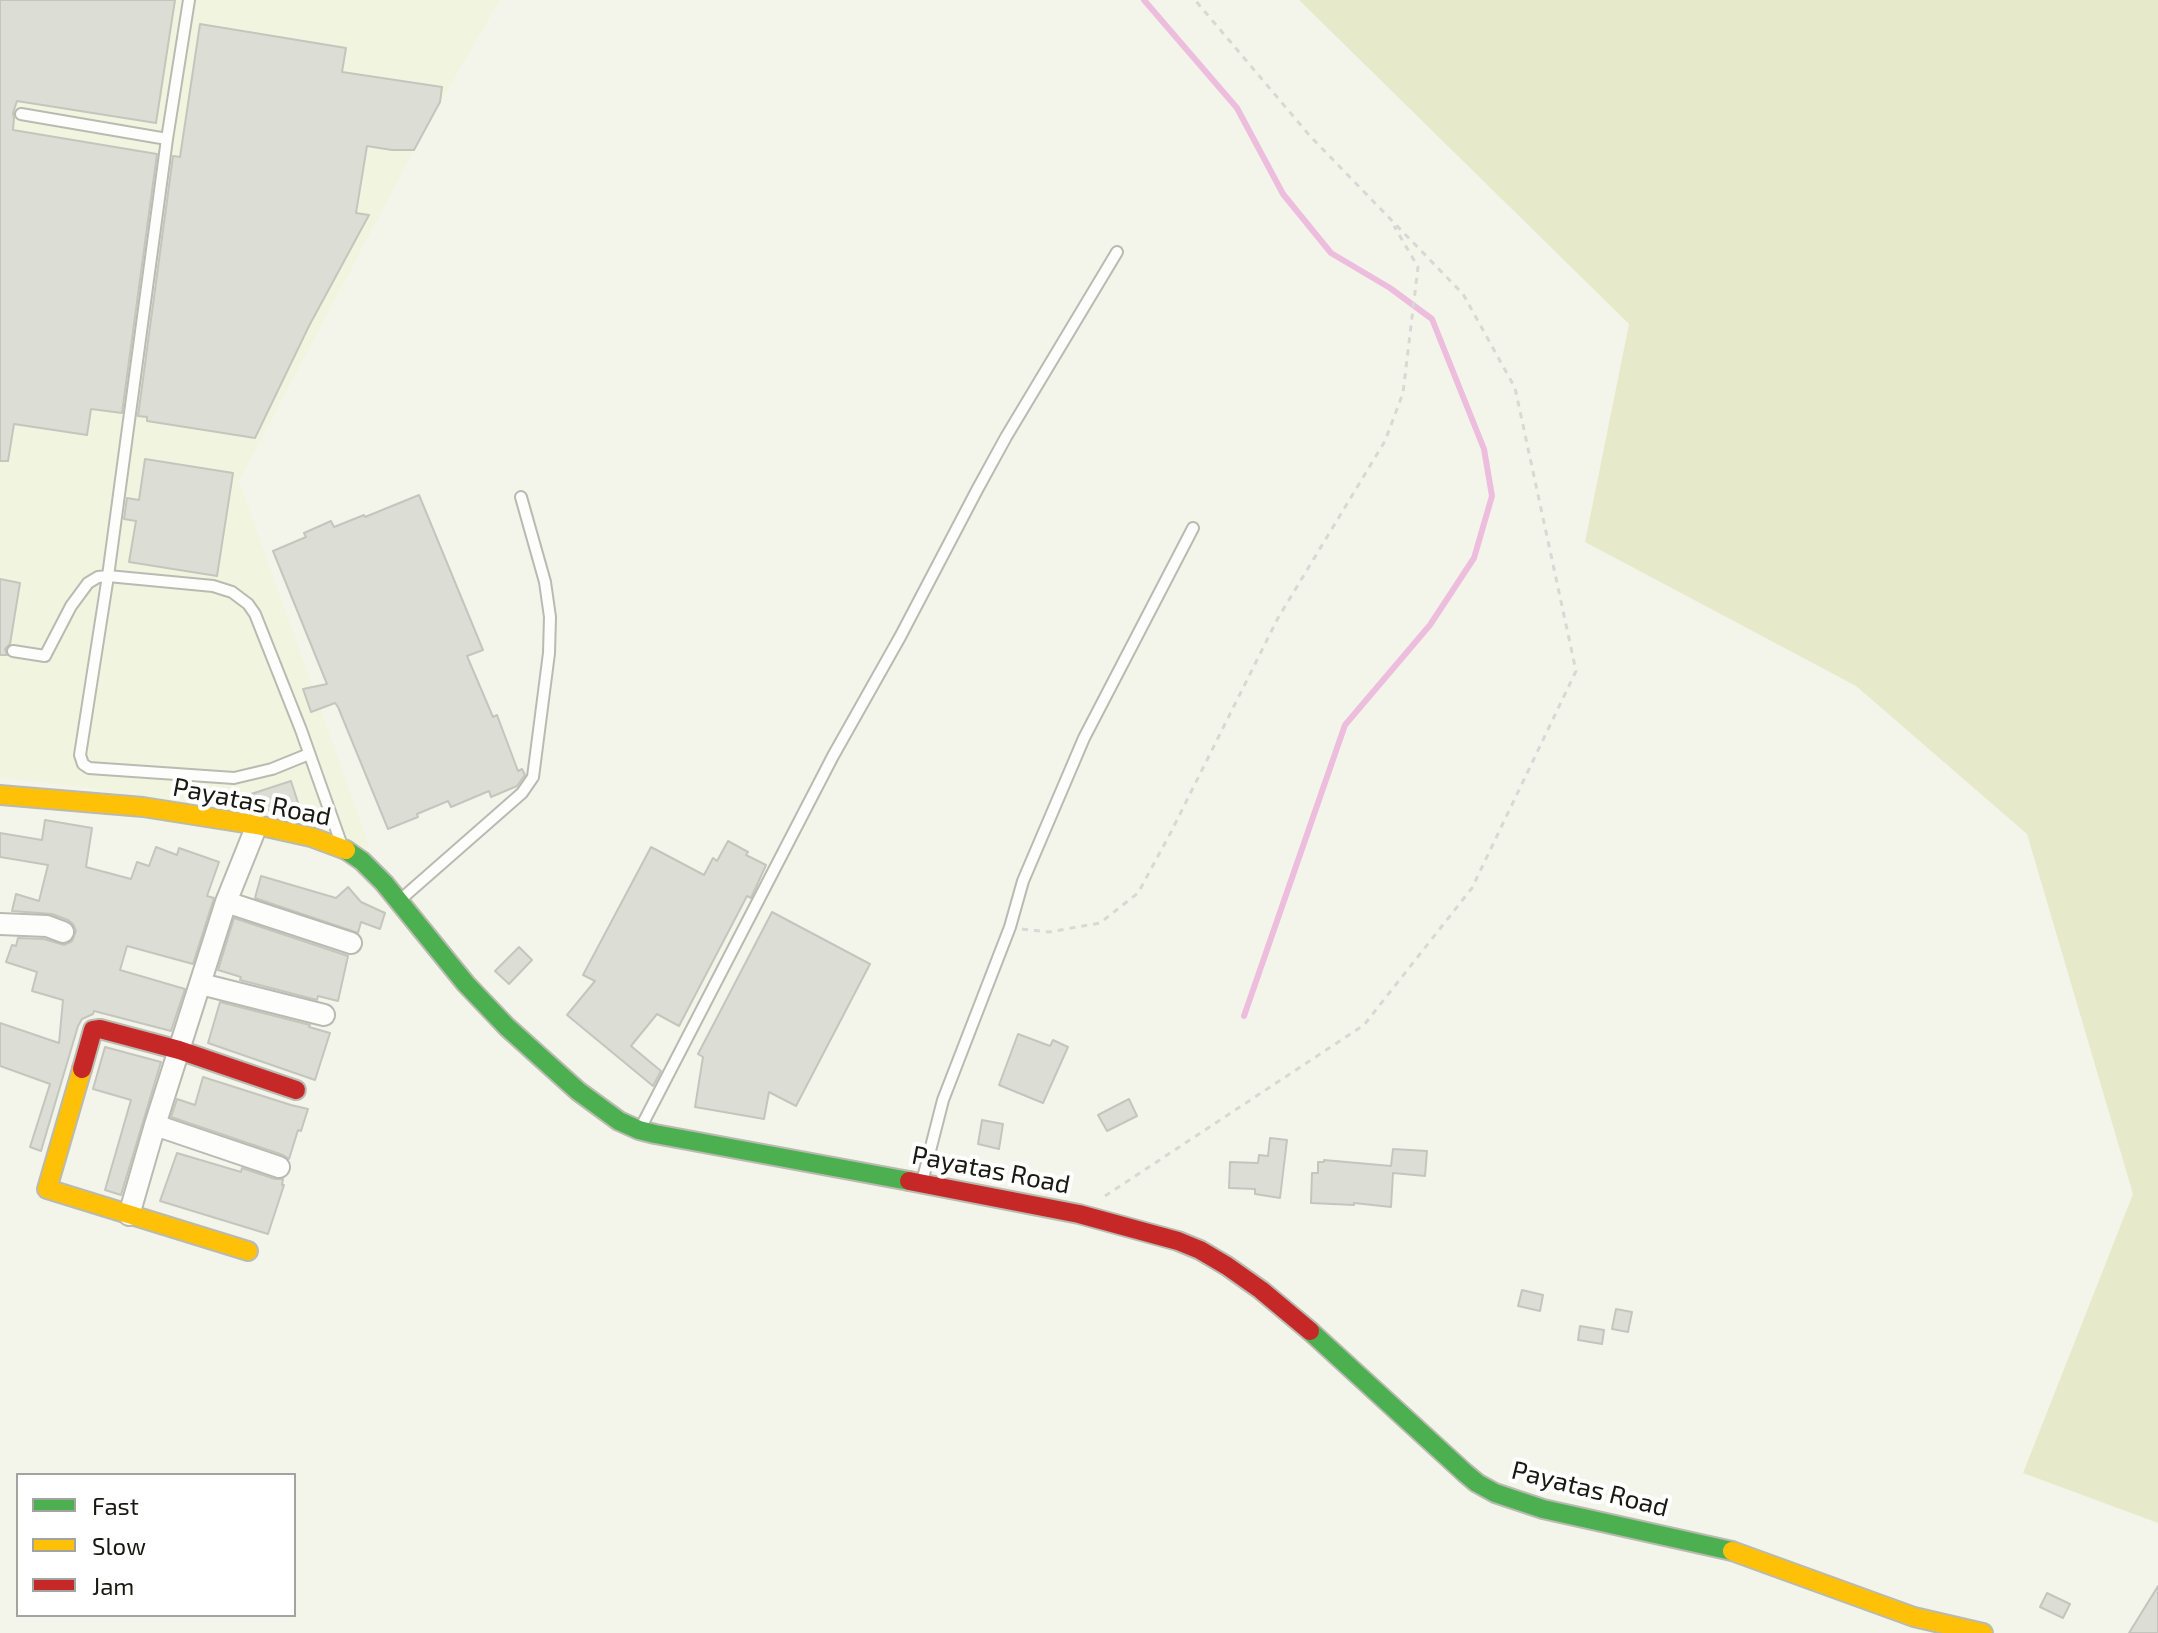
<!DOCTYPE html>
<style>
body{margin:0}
#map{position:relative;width:2158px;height:1633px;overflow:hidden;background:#f4f5ea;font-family:"Exo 2",sans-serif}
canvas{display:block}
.legend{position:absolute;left:16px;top:1473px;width:280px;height:144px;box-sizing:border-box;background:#fff;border:2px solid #a3a3a0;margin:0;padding:10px 14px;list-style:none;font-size:24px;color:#181911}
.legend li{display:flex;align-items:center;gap:16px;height:40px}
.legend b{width:40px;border:2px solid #a3a3a0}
</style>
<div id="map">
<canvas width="2158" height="1633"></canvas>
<ul class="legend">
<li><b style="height:10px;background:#4caf50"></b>Fast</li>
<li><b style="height:10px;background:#ffc107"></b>Slow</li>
<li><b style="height:10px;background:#c62828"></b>Jam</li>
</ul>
</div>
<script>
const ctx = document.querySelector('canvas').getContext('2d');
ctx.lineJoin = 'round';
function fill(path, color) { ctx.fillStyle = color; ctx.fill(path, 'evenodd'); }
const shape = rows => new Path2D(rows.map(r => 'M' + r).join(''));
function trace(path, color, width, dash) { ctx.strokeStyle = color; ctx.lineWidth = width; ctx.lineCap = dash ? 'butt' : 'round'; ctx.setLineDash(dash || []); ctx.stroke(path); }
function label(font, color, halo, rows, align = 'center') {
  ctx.font = font + ' "Exo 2",sans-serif'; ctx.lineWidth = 8; ctx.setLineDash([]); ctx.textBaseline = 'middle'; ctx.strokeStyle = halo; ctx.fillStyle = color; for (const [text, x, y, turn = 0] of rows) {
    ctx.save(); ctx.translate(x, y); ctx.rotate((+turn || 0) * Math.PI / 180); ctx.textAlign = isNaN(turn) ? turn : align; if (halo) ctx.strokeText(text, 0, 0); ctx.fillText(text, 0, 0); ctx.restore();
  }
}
fill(shape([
 [0,0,500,0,429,122,239,481,370,848,92,788,0,778]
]), '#f1f4df');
fill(shape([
 [1299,0,2158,0,2158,1523,2023,1473,2133,1194,2027,834,1856,686,1585,542,1629,324]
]), '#e7eaca');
trace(shape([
 [1144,0,1237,108,1283,194,1331,253,1390,288,1432,319,1484,449,1492,496,1474,558,1430,625,1345,725,1244,1016]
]), '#edbdde', 6);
const building = shape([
 [0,0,175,0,156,123,17,101,13,113,14,118,13,130,157,154,122,413,91,409,87,435,14,424,8,461,0,461,0,0],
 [200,24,346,48,342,72,442,87,440,102,414,150,392,150,367,146,356,213,369,215,309,326,255,438,147,421,147,417,138,416,173,156,180,157,200,24],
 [145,459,233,473,217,576,129,562,136,521,124,519,127,498,139,500,145,459],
 [419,495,483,650,467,656,493,717,497,715,518,771,522,769,525,775,517,786,491,797,489,791,451,807,448,801,417,814,418,817,388,829,338,707,335,703,311,712,303,689,327,684,273,551,306,537,304,533,331,521,334,527,364,515,365,517,419,495],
 [0,579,20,583,10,644,5,649,7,655,0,655,0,579],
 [291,781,301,812,293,815,251,806,248,795,291,781],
 [45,820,92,828,86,867,131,879,137,862,149,866,156,847,177,855,179,848,219,862,207,896,214,898,193,964,127,946,120,970,185,989,171,1031,94,1011,93,1014,82,1019,78,1026,41,1151,30,1147,50,1084,0,1066,0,1023,59,1043,63,1000,32,991,37,972,6,962,12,945,16,946,18,938,44,939,64,945,72,941,76,931,73,924,68,920,52,914,12,911,16,894,39,901,48,865,0,857,0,833,42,840,45,820],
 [728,841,748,852,746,855,766,865,751,898,747,896,679,1026,657,1014,631,1046,661,1071,653,1086,567,1015,595,981,583,975,651,847,704,875,713,858,717,861,728,841],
 [261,876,336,898,348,887,361,902,385,913,380,929,361,922,358,933,255,898,261,876],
 [772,912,870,964,796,1106,769,1092,764,1119,695,1107,703,1057,698,1054,772,912],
 [234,918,348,956,338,1001,318,996,317,1000,240,980,241,977,218,970,234,918],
 [519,947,532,960,509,984,495,971,519,947],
 [220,1002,310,1025,309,1027,330,1033,315,1080,208,1043,220,1002],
 [1018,1034,1050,1046,1053,1040,1068,1047,1043,1103,999,1085,1018,1034],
 [105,1047,161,1062,121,1195,105,1190,131,1100,93,1089,105,1047],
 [203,1077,291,1105,308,1109,301,1131,298,1130,289,1159,283,1155,171,1117,177,1099,195,1105,203,1077],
 [1129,1099,1137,1116,1107,1131,1098,1115,1129,1099],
 [982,1120,1003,1124,999,1149,978,1144,982,1120],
 [1270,1138,1287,1140,1280,1198,1255,1194,1255,1189,1229,1188,1230,1162,1258,1163,1259,1155,1268,1156,1270,1138],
 [1393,1149,1427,1151,1425,1176,1393,1173,1391,1207,1354,1203,1354,1205,1311,1203,1312,1173,1318,1173,1318,1162,1324,1162,1324,1160,1391,1166,1393,1149],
 [177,1153,241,1172,242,1168,275,1179,283,1179,282,1185,284,1185,268,1234,160,1201,177,1153],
 [1522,1290,1543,1295,1540,1311,1518,1306,1522,1290],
 [1616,1309,1632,1312,1628,1332,1612,1329,1616,1309],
 [1580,1326,1604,1330,1602,1344,1578,1340,1580,1326],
 [2158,1586,2158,1633,2129,1633,2158,1586],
 [2047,1593,2070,1604,2063,1618,2040,1607,2047,1593]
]);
fill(building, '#dcddd4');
trace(building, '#c4c6bd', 2);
const lane = shape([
 [189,0,167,139,108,576,80,755,83,764,89,768,234,778,272,769,309,754],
 [21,114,167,139],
 [13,651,45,656,71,606,88,583,98,577,108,576,213,586,232,592,248,604,255,614,301,730,341,843],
 [400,900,522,793,533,777,549,653,550,617,545,582,521,497],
 [640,1129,833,756,900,637,977,490,1006,437,1117,252],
 [922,1182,943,1100,1010,927,1023,881,1084,738,1193,528]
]);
const street = shape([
 [226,902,351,943],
 [0,924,47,926,63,932],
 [201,984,324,1015],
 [155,1125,279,1167],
 [129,1215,155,1125,226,902,257,825]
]);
const fast = shape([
 [346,850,362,861,384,883,466,984,507,1027,578,1091,619,1121,639,1130,655,1134,909,1181],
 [1310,1331,1465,1473,1477,1483,1495,1493,1543,1509,1732,1551]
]);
const slow = shape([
 [0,795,143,807,257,825,311,837,346,850],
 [82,1069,47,1189,248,1251],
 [1732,1551,1914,1617,1983,1633]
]);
const jam = shape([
 [82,1069,93,1030,100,1029,179,1050,296,1090],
 [909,1181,1079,1214,1178,1241,1200,1250,1227,1266,1261,1290,1310,1331]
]);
trace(lane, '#b9bab1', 14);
trace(street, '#b9bab1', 24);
trace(fast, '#b9bab1', 22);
trace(slow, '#b9bab1', 22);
trace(jam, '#b9bab1', 22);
trace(shape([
 [1022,929,1049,932,1100,923,1138,893,1171,832,1278,618,1385,441,1403,393,1418,267,1394,226],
 [1105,1196,1364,1025,1472,888,1576,671,1515,388,1463,294,1310,136,1195,0]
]), '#d8d8d5', 3, [6, 6]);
trace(lane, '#fdfefc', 10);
trace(street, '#fdfefc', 20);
trace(fast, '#4caf50', 18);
trace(slow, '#ffc107', 18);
trace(jam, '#c62828', 18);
label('26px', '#181911', '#fff', [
 ["Payatas Road",252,802,11],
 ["Payatas Road",991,1170,11],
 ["Payatas Road",1590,1489,14]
]);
</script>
